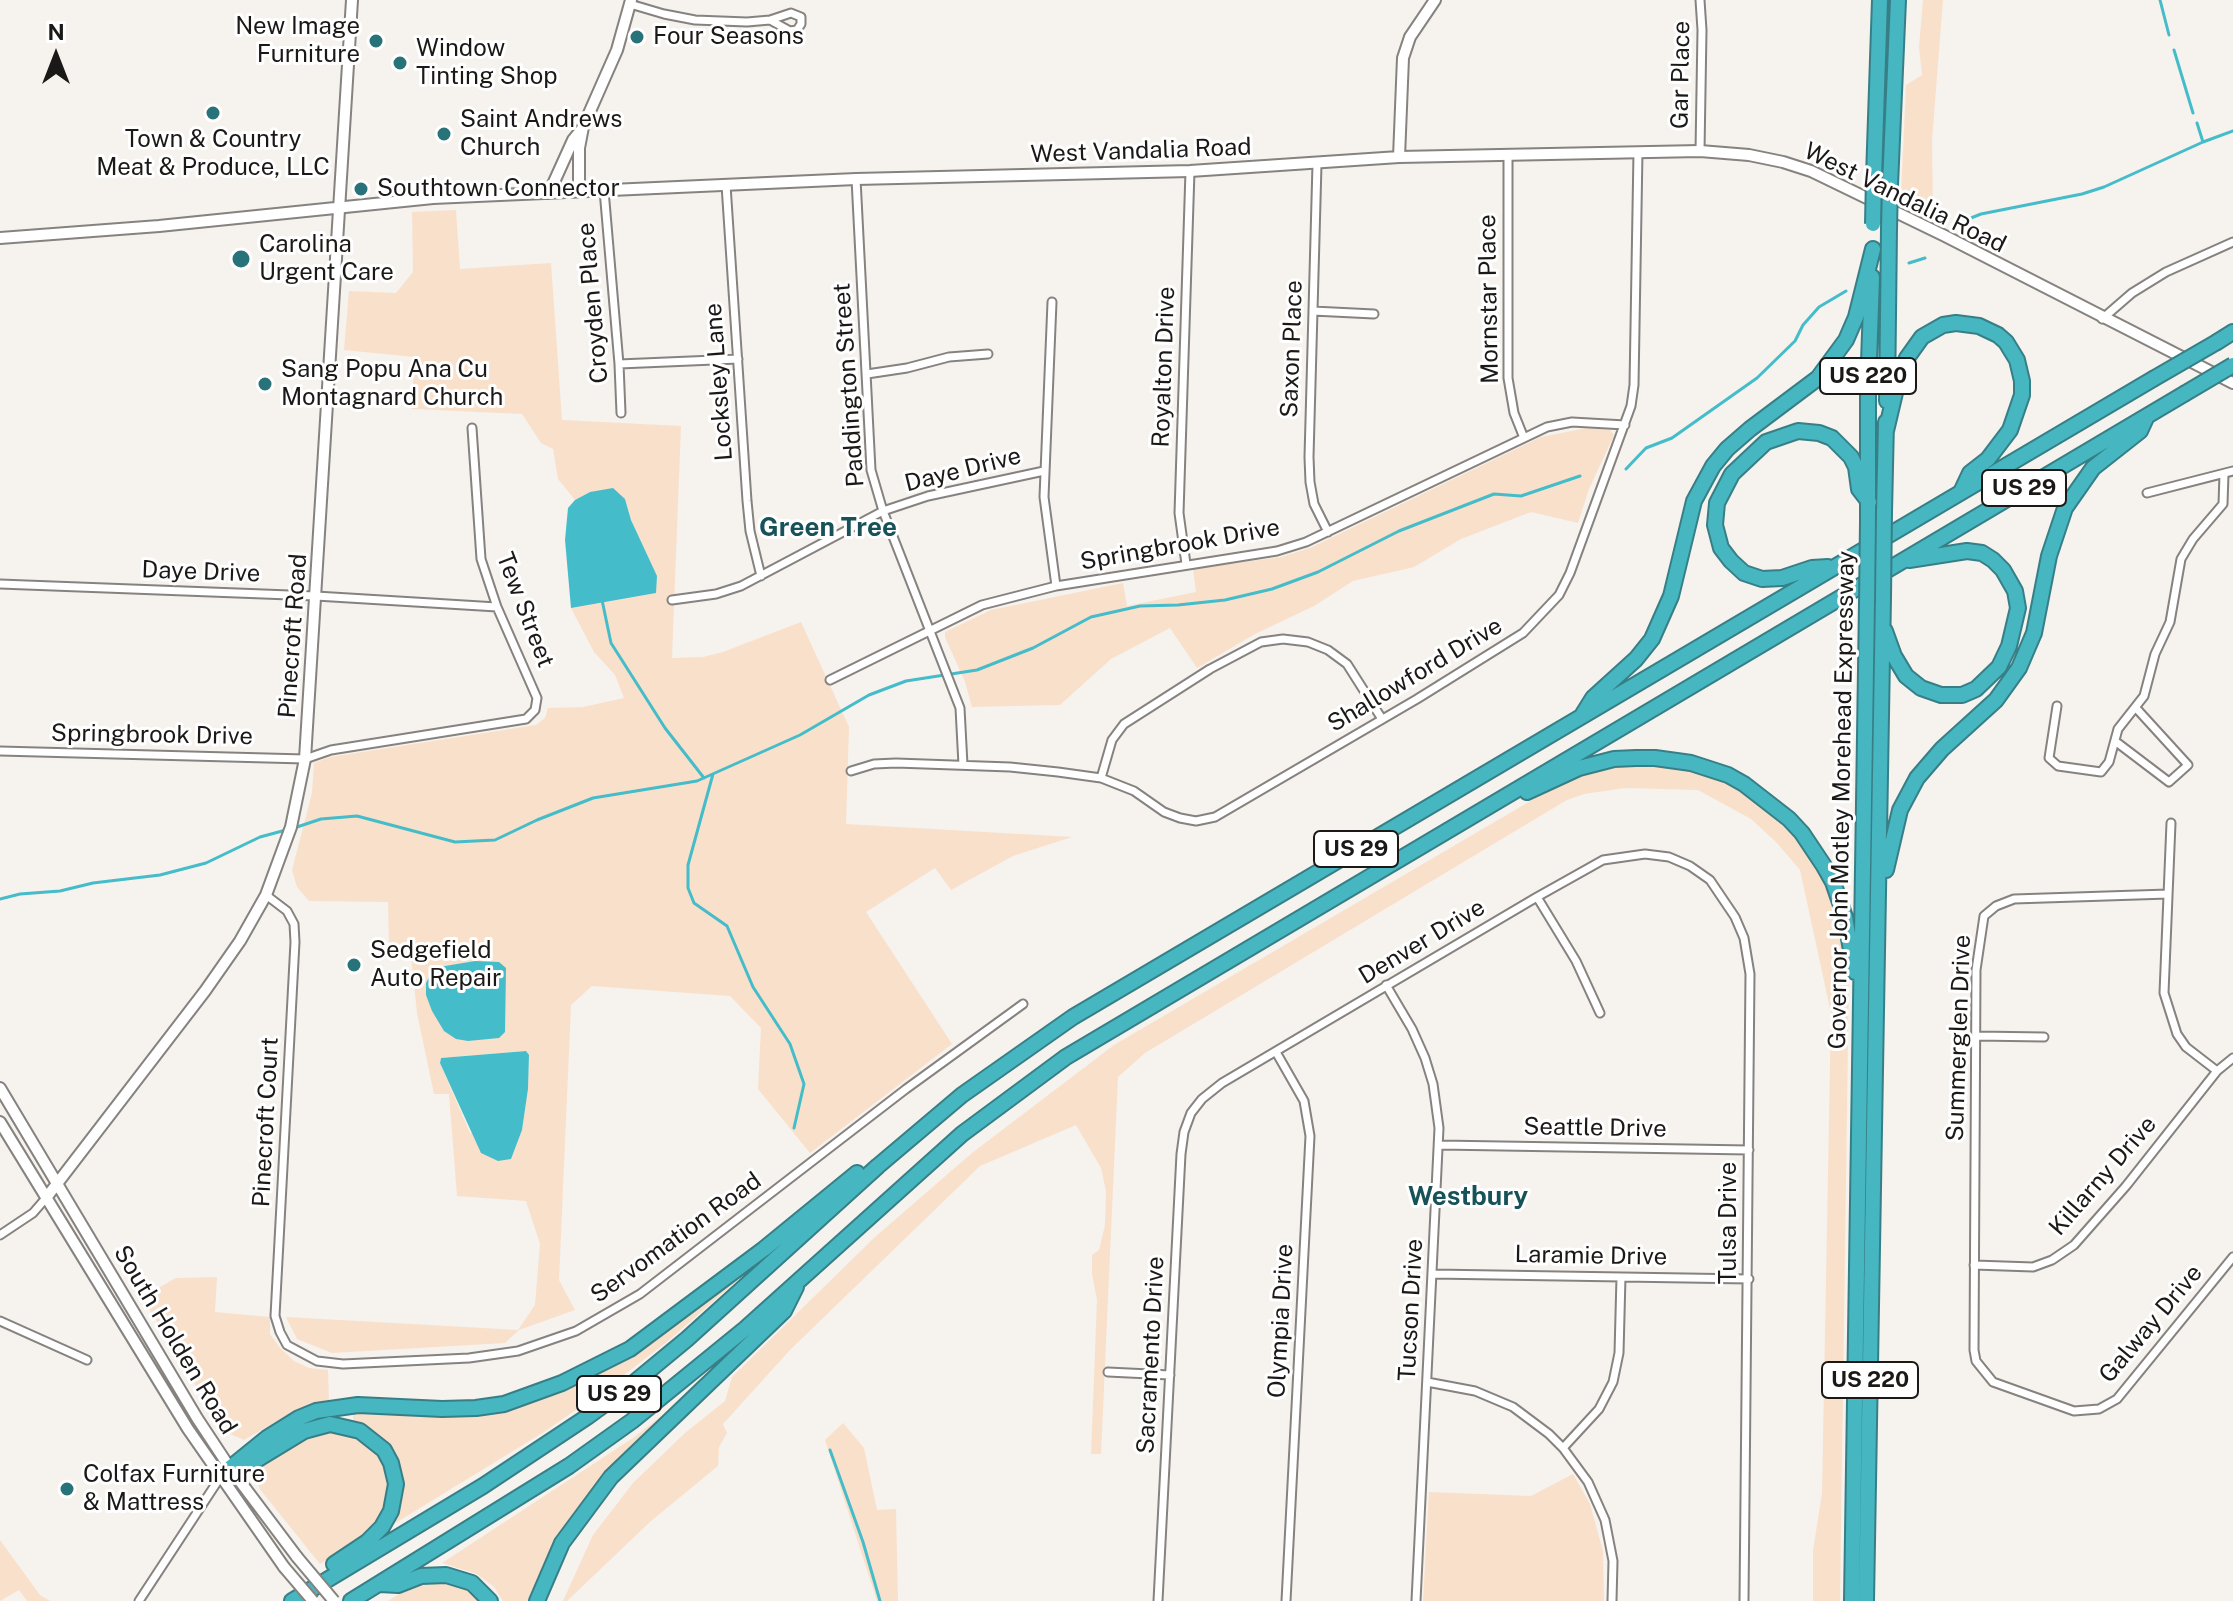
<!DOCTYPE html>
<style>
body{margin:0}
#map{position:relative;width:2233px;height:1601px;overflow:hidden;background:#f6f2ee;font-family:"Public Sans",sans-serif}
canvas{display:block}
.north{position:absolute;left:16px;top:16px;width:80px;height:80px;-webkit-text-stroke:6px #fff;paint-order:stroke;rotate:0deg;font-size:22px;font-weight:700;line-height:32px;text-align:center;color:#1b1918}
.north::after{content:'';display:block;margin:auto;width:28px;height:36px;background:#1b1918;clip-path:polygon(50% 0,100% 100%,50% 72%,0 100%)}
</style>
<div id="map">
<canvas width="2233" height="1601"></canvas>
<div class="north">N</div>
</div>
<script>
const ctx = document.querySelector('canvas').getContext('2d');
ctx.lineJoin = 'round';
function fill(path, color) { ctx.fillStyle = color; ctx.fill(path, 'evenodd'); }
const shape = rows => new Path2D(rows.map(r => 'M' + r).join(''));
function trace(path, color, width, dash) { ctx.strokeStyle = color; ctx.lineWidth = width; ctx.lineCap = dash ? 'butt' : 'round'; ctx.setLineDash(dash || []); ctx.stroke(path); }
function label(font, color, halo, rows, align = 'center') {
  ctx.font = font + ' "Public Sans",sans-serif'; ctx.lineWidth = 6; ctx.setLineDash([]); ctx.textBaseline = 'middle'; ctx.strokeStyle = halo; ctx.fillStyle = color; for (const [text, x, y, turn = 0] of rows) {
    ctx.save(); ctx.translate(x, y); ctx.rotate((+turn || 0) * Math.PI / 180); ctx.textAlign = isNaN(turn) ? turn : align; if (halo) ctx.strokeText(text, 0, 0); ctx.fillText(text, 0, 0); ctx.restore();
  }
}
fill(shape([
 [1923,0,1943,0,1932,140,1933,208,1901,195,1906,85,1922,75,1919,47],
 [456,210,460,269,551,263,562,420,681,426,672,658,703,657,723,652,801,622,849,727,846,824,1072,837,1013,856,951,890,935,868,866,912,952,1044,810,1153,758,1089,761,1028,730,996,592,986,571,1005,559,1280,575,1310,519,1330,505,1343,332,1353,297,1339,286,1317,518,1330,535,1305,540,1244,526,1201,457,1196,449,1094,434,1094,417,1013,410,946,389,943,388,902,309,901,297,887,292,870,312,793,314,763,330,757,536,725,545,718,548,708,583,707,624,698,615,675,594,652,571,608,656,593,656,575,631,520,625,499,590,492,575,500,558,479,553,449,541,443,522,414,412,409,414,357,344,350,349,291,396,293,413,272,412,212],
 [526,1051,529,1056,528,1089,522,1130,470,1133,440,1063,441,1058],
 [1587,428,1610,430,1614,435,1589,489,1578,523,1531,512,1461,539,1414,567,1353,581,1314,606,1255,634,1197,668,1170,628,1111,659,1060,705,972,707,965,682,945,637,945,632,991,610,1123,583,1127,606,1196,592,1193,569,1281,557,1310,548,1541,437],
 [1653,765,1681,768,1709,775,1760,802,1787,825,1811,853,1824,876,1838,912,1849,970,1840,1601,1813,1601,1813,1551,1822,1493,1831,1013,1800,870,1776,842,1751,819,1698,790,1625,788,1584,794,1567,800,1145,1053,1118,1077,1101,1454,1091,1454,1097,1300,1092,1274,1092,1255,1099,1250,1105,1225,1106,1191,1101,1168,1076,1125,980,1166,790,1350,723,1424,727,1433,719,1447,718,1466,651,1521,567,1601,563,1601,593,1535,633,1483,685,1433,725,1401,732,1377,875,1237,972,1153,1114,1045,1556,786,1590,772,1619,766],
 [738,1276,740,1278,668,1341,603,1391,544,1432,389,1527,402,1495,401,1475,396,1457,384,1440,353,1421,353,1414,439,1415,493,1410,621,1360,663,1334],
 [217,1277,215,1312,270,1317,270,1334,280,1348,294,1361,309,1368,328,1370,329,1401,292,1412,244,1440,223,1431,142,1297,176,1278],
 [686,1397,599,1482,533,1601,503,1601,494,1587,477,1574,442,1563,633,1438],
 [843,1423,864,1448,877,1510,896,1509,898,1601,877,1601,825,1440],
 [330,1430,355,1433,382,1456,391,1490,388,1506,371,1534,320,1564,259,1488,258,1481,259,1472,266,1462,312,1434],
 [1573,1474,1590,1504,1603,1551,1604,1601,1423,1601,1429,1492,1531,1496],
 [0,1540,40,1595,50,1601,27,1601,19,1590,0,1601],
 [433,1580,457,1582,476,1593,484,1601,388,1601,415,1584]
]), '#f9e0cb');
fill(shape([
 [613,488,625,499,631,520,657,576,656,593,571,608,565,540,568,508,575,500,590,492],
 [475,961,499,962,506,968,505,1032,499,1038,468,1041,456,1039,444,1031,432,1011,426,995,426,983,432,971,439,967],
 [526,1051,529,1055,528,1089,522,1130,511,1159,498,1161,481,1153,440,1063,441,1058]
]), '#45bcc9');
trace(shape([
 [2160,0,2169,35],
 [2174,50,2193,113],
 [2197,123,2203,142],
 [1961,222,1981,214,2082,194,2104,187,2203,142,2233,131],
 [1909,263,1925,258],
 [1626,469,1646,448,1672,438,1757,378,1795,341,1803,325,1819,307,1846,291],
 [602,600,611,643,665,728,704,778],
 [713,774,688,865,688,888,694,903,727,926,753,987,790,1044,804,1084,794,1128],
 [294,828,321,819,357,816,455,842,495,840,537,820,593,798,697,781,800,735,869,695,906,681,977,670,1033,648,1091,617,1140,606,1178,605,1225,600,1272,589,1318,572,1399,531,1494,494,1521,496,1580,476],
 [0,899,20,894,60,891,93,883,160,875,206,863,260,837,286,830],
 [830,1450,863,1542,880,1601]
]), '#45bcc9', 3);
const street = shape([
 [630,4,664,14,695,20,747,22,770,20,790,31,797,30,801,24,801,17,791,13,770,20],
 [1700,151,1702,30,1700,0],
 [1508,157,1508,378,1514,413,1524,438],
 [1317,164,1309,457,1310,482,1314,504,1328,532],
 [856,179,871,470,883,511,960,708,963,765],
 [726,185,747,501,750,531,761,576],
 [604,190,619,364,621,413],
 [1052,302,1044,497,1056,586],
 [1313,311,1374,314],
 [2102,319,2132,293,2166,272,2233,242],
 [619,364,738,359],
 [867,374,907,368,949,357,988,354],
 [2147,493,2233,471],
 [1186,564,1179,513,1190,171],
 [0,584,316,596,497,607],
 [672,600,716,594,741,586,883,511,928,496,1044,471],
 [830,680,982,605,1056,586,1277,551,1306,542,1547,427,1572,422,1625,425],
 [2057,706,2049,758,2058,766,2101,772,2109,762,2118,729,2144,696,2155,654,2170,622,2181,559,2193,539,2223,504,2224,474],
 [2115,741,2169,782,2188,765,2136,708],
 [0,751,305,759,331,750,526,719,535,710,537,698,497,607,481,559,472,428],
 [851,771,874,764,896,763,1010,767,1058,772,1101,778,1134,791,1164,812,1180,818,1196,821,1215,817,1417,699,1523,633,1559,595,1570,573,1631,406,1634,385,1638,152],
 [1101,778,1112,740,1124,724,1210,669,1261,642,1283,639,1308,642,1328,650,1347,664,1382,719],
 [2171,823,2164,993,2177,1034,2186,1047,2217,1071],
 [2168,894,2014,899,1996,906,1984,916,1976,970,1974,1350,1976,1361,1993,1382,2074,1411,2099,1409,2117,1399,2233,1257],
 [266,895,287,911,294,924,295,942,275,1316,280,1332,287,1345,317,1361,343,1364,469,1358,518,1351,576,1331,640,1294,906,1089,1023,1004],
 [1537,897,1576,961,1600,1013],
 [1386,985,1412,1029,1425,1058,1433,1084,1439,1128,1416,1601],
 [1977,1036,2044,1037],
 [1276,1052,1304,1101,1310,1136,1286,1601],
 [1440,1145,1749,1150],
 [0,1235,33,1213,46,1198],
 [1974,1265,2033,1267,2052,1260,2074,1245,2126,1186,2217,1071,2233,1058],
 [1433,1274,1749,1279],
 [0,1321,87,1360],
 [1108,1372,1170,1375],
 [1427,1382,1475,1391,1513,1407,1549,1434,1563,1448,1588,1482,1605,1520,1613,1561,1612,1601],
 [1563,1448,1599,1409,1613,1382,1619,1353,1621,1277],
 [139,1601,223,1473],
 [1158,1601,1181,1154,1184,1132,1191,1113,1202,1099,1222,1083,1537,897,1603,860,1645,854,1669,857,1690,866,1710,880,1735,917,1744,938,1750,974,1744,1601]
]);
const secondary = shape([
 [1399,157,1403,58,1410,37,1435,0],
 [579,191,579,148,583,127,617,50,631,0],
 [549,193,573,140,582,129],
 [0,238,159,226,433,198,856,179,1190,171,1399,157,1700,151,1749,155,1783,162,1811,171,1945,236,2233,383],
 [0,1088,197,1418,230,1468,297,1557],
 [0,1122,188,1429,284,1567],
 [46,1198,205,991,240,941,266,895,291,827,305,759,352,0]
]);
const highway = shape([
 [1874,177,1880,0],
 [1890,185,1898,0],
 [2217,342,2233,332],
 [1887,401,1889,229],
 [1886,431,1899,376,1907,358,1922,337,1943,325,1956,323,1979,326,1998,335,2006,342,2017,360,2022,381,2022,395,2010,430,1988,459,1970,473,1962,490],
 [1884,512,1886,422],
 [1868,522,1868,390,1872,277],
 [1828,567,1812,568,1782,578,1762,579,1744,573,1731,561,1721,548,1715,525,1717,503,1732,474,1766,442,1798,431,1819,433,1832,438,1851,457,1856,467,1859,489,1869,502],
 [1885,631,1894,656,1906,676,1921,688,1941,695,1962,695,1976,689,1999,667,2009,646,2018,608,2015,591,2003,570,1993,560,1982,553,1967,551,1909,560],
 [1583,714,1593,698,1636,659,1652,639,1671,596,1694,501,1713,466,1727,449,1750,429,1818,378,1846,340,1856,317,1873,249],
 [1527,792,1579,768,1614,759,1636,758,1655,758,1691,763,1728,775,1744,784,1789,819,1802,833,1824,866,1833,882,1845,917,1855,972],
 [1886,870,1900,810,1917,778,1942,749,1996,700,2019,668,2034,633,2049,556,2065,508,2093,468,2140,431,2146,418],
 [238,1466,258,1459,304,1431,330,1424,360,1431,384,1450,391,1463,396,1484,391,1511,382,1527,367,1542,334,1564],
 [230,1468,267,1438,299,1418,316,1411,358,1405,442,1409,476,1408,504,1404,562,1383,630,1349,764,1249,857,1173],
 [380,1584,398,1585,421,1576,446,1575,472,1583,490,1601],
 [292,1601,483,1486,587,1417,635,1382,687,1339,878,1166,962,1095,1073,1017,2153,379],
 [351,1601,569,1466,632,1421,745,1329,962,1134,1066,1057,2184,394],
 [537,1601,562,1543,611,1477,784,1311,796,1287],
 [1852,1601,1867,603],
 [1866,1601,1883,597]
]);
trace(street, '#86827f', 11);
trace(secondary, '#86827f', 14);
trace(highway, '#377f86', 18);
trace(street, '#fff', 7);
trace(secondary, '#fff', 10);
trace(highway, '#46b6c1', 14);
const secondaryBridge = shape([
 [297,1557,334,1601],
 [284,1567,313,1601]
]);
const highwayBridge = shape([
 [1873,224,1874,177],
 [1889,229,1890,185],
 [2153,379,2217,342],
 [2184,394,2233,365],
 [1883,597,1884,512],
 [1867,603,1868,522]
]);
trace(secondaryBridge, '#86827f', 14, []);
trace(highwayBridge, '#377f86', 18, []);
trace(secondaryBridge, '#fff', 10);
trace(highwayBridge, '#46b6c1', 14);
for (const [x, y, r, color] of [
 [637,37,8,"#28727a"],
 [376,41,8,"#28727a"],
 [400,63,8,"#28727a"],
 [213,113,8,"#28727a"],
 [444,134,8,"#28727a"],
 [361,189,8,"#28727a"],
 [241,259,10,"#28727a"],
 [265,384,8,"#28727a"],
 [354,965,8,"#28727a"],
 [67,1489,8,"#28727a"]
]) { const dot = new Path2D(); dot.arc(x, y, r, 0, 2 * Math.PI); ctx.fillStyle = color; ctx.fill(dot); trace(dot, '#fff', 3); }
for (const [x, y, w] of [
 [1868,376,96],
 [2024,488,84],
 [1356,849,84],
 [1870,1380,96],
 [619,1394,84]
]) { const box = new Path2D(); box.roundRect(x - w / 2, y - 18, w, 36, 6); ctx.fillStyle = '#fff'; ctx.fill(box); trace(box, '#1b1918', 2); }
label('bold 22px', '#1b1918', null, [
 ["US 220",1868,376],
 ["US 29",2024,488],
 ["US 29",1356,849],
 ["US 220",1870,1380],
 ["US 29",619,1394]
]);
label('24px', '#1b1918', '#fff', [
 ["New Image",360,27,"right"],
 ["Furniture",360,55,"right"],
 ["Four Seasons",653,37],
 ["Window",416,49],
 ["Tinting Shop",416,77],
 ["Saint Andrews",460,120],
 ["Church",460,148],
 ["Town & Country",213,140,"center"],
 ["Meat & Produce, LLC",213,168,"center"],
 ["Southtown Connector",377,189],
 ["Carolina",259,245],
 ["Urgent Care",259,273],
 ["Sang Popu Ana Cu",281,370],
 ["Montagnard Church",281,398],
 ["Sedgefield",370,951],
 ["Auto Repair",370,979],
 ["Colfax Furniture",83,1475],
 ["& Mattress",83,1503]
], 'left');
label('24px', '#1b1918', '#fff', [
 ["Gar Place",1681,75,-89],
 ["West Vandalia Road",1141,151,-2],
 ["West Vandalia Road",1905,198,26],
 ["Mornstar Place",1489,299,-91],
 ["Croyden Place",593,303,-95],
 ["Saxon Place",1292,349,-88],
 ["Royalton Drive",1164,367,-88],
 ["Locksley Lane",719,382,-94],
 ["Paddington Street",849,385,-94],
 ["Daye Drive",963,470,-14],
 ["Springbrook Drive",1180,545,-10],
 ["Daye Drive",201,572,2],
 ["Tew Street",525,610,69],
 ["Pinecroft Road",293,636,-86],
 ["Shallowford Drive",1415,675,-31],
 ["Springbrook Drive",152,735,1],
 ["Governor John Motley Morehead Expressway",1842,800,-89],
 ["Denver Drive",1422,942,-31],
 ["Summerglen Drive",1959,1038,-88],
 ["Pinecroft Court",266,1122,-87],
 ["Seattle Drive",1595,1128,1],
 ["Killarny Drive",2103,1176,-49],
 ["Tulsa Drive",1729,1223,-90],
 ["Servomation Road",676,1238,-36],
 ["Laramie Drive",1591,1256,1],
 ["Tucson Drive",1411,1310,-87],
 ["Olympia Drive",1281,1321,-87],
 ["Galway Drive",2151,1324,-50],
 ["South Holden Road",175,1340,59],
 ["Sacramento Drive",1151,1355,-87]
]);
label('bold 26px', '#165258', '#fff', [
 ["Green Tree",828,528],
 ["Westbury",1468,1197]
]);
</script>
